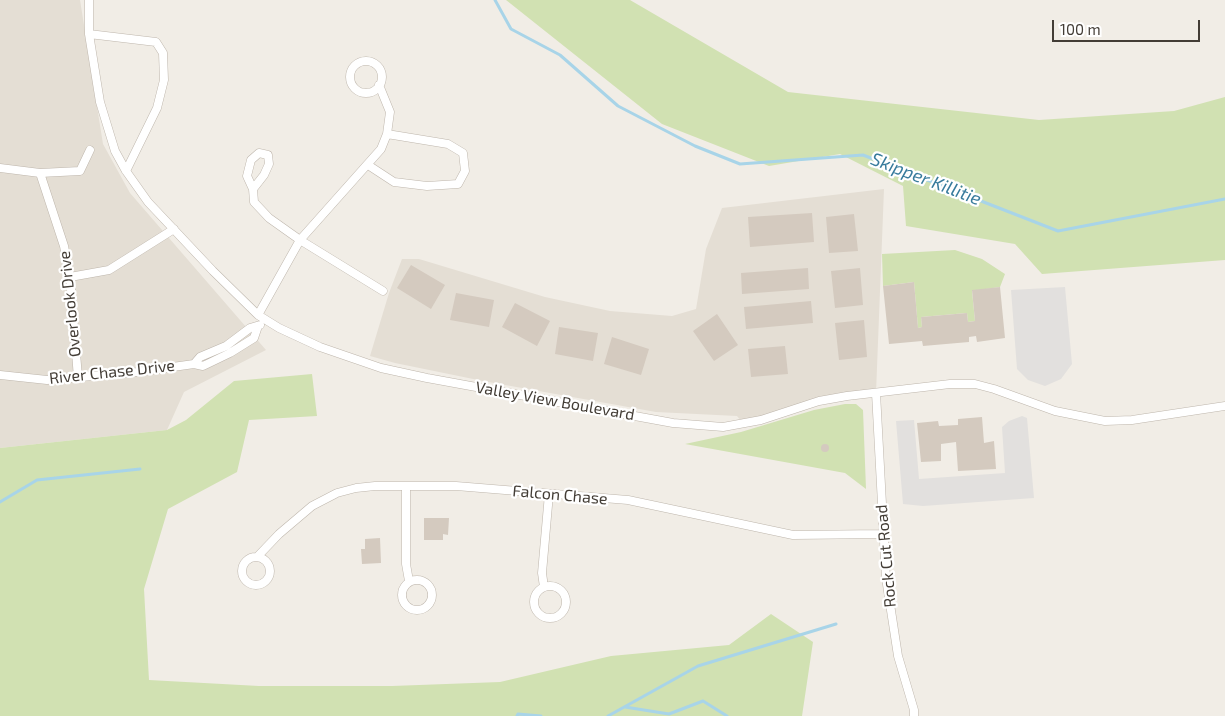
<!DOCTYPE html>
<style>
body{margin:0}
#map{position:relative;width:1225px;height:716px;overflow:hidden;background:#f1ede6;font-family:"Exo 2",sans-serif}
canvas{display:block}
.scale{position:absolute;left:1052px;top:20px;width:148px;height:22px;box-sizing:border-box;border:2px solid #433d36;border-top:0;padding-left:6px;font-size:15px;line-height:18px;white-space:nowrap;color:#433d36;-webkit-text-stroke:4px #fff;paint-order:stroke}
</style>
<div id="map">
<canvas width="1225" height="716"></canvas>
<div class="scale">100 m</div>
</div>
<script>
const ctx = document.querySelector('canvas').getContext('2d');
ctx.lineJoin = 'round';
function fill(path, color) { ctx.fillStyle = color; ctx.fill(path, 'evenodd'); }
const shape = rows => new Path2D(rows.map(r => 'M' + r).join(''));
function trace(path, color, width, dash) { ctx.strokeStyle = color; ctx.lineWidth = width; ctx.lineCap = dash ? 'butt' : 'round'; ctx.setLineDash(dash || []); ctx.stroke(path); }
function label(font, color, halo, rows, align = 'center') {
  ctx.font = font + ' "Exo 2",sans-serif'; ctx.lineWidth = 4.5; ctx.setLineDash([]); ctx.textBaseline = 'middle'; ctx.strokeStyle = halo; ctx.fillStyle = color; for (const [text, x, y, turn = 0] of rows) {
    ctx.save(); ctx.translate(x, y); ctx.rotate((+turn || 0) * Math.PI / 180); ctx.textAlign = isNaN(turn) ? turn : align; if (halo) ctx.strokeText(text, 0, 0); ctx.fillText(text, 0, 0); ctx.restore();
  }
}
fill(shape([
 [0,0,80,0,103,144,130,193,266,350,184,392,167,430,0,448],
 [884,189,876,393,847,396,743,423,737,416,656,412,483,381,395,363,370,356,389,293,402,259,419,259,545,297,610,311,672,316,696,309,706,249,722,208]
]), '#e4ded4');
fill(shape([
 [506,0,630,0,788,92,1039,120,1174,111,1225,97,1225,260,1042,274,1015,244,906,226,903,186,840,154,769,166,662,124],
 [955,250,982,259,1005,274,1000,287,972,291,975,321,968,322,967,313,921,317,922,327,918,328,914,282,883,286,882,254],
 [312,374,317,416,249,420,237,472,168,509,144,589,149,680,259,686,392,686,500,682,611,656,729,645,771,614,813,642,802,716,0,716,0,448,167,430,186,420,234,381],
 [845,404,856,404,863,410,866,489,845,473,685,444,741,432,814,410]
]), '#d1e1b2');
fill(shape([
 [1065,287,1072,364,1061,379,1045,386,1028,380,1017,369,1011,290],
 [1022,416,1027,418,1034,498,923,506,903,504,896,421,914,420,919,479,1005,473,1002,427,1009,421]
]), '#e2e0de');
trace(shape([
 [495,0,511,29,560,55,618,106,695,146,740,164,863,155,1058,231,1225,199],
 [0,502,37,480,140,469],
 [625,707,669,714,703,701,727,716],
 [517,716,518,714,541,716],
 [608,716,698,666,836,624]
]), '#a8d4e8', 3);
fill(shape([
 [812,213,814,242,750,247,748,217],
 [854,214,858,251,829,253,826,217],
 [411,265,445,285,431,309,397,288],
 [808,268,809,289,742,294,741,273],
 [860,268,863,305,835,308,831,271],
 [914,282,918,328,922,327,921,317,967,313,968,322,975,321,972,290,1000,287,1005,338,977,342,976,336,969,337,969,342,923,346,922,341,889,344,883,286],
 [456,293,494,300,489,327,450,320],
 [811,301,813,323,746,329,744,307],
 [515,303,550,321,537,346,502,327],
 [717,314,738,345,714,361,693,331],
 [864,320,867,357,839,360,835,323],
 [559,327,598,333,593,361,555,354],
 [612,337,649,349,641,375,604,364],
 [785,346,788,374,751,377,748,349],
 [982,417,984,443,994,441,996,469,958,471,956,442,941,444,941,461,921,462,917,423,938,421,939,426,958,425,958,419],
 '821 448a4 4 0 1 1 8 0a4 4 0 1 1-8 0Z',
 [424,518,449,518,448,535,443,534,443,540,424,540],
 [380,538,381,563,362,564,361,549,365,549,365,539]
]), '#d4cabf');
const minor = shape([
 [89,0,89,34,100,102,115,151,126,171,148,202,213,271,258,315,279,328,320,347,381,368,427,378,673,423,723,427,761,420,819,401,847,396,950,384,975,384,994,389,1055,411,1105,421,1132,420,1225,406],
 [89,34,156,42,163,53,164,80,157,108,126,171],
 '350 77a16 16 0 1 1 32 0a16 16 0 1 1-32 0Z',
 [368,165,394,182,427,186,458,184,465,171,463,153,448,144,387,134],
 [0,168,40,173,80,171,90,150],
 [40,173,64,246,70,277,78,378],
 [253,189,264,175,269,164,268,155,259,153,251,160,247,176,253,189,254,202,269,218,300,240,383,291],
 [70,277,109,270,174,229],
 [258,315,300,240,381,149,387,134,390,112,379,85],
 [194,364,200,357,226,346,250,328,260,325],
 [0,375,47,380,137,372,194,364,203,366,230,353,254,338,258,326],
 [876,393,886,578,898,656,914,710,914,716],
 [406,486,406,564,409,581],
 [258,556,279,534,312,506,337,493,356,488,375,486,456,486,628,500,793,535,883,534],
 '242 571a14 14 0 1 1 28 0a14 14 0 1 1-28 0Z',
 '402 595a15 15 0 1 1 30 0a15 15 0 1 1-30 0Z',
 '534 602a16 16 0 1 1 32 0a16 16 0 1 1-32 0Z',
 [544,587,542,573,549,494]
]);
trace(minor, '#beb6ac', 9);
trace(minor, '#fff', 8);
label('16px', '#433d36', '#fff', [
 ["Overlook Drive",70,304,-96],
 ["River Chase Drive",112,372,-6],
 ["Valley View Boulevard",555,401,10],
 ["Falcon Chase",560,495,5],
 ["Rock Cut Road",886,556,-95]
]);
label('italic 18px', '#387b9c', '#fff', [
 ["Skipper Killitie",926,179,21]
]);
</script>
